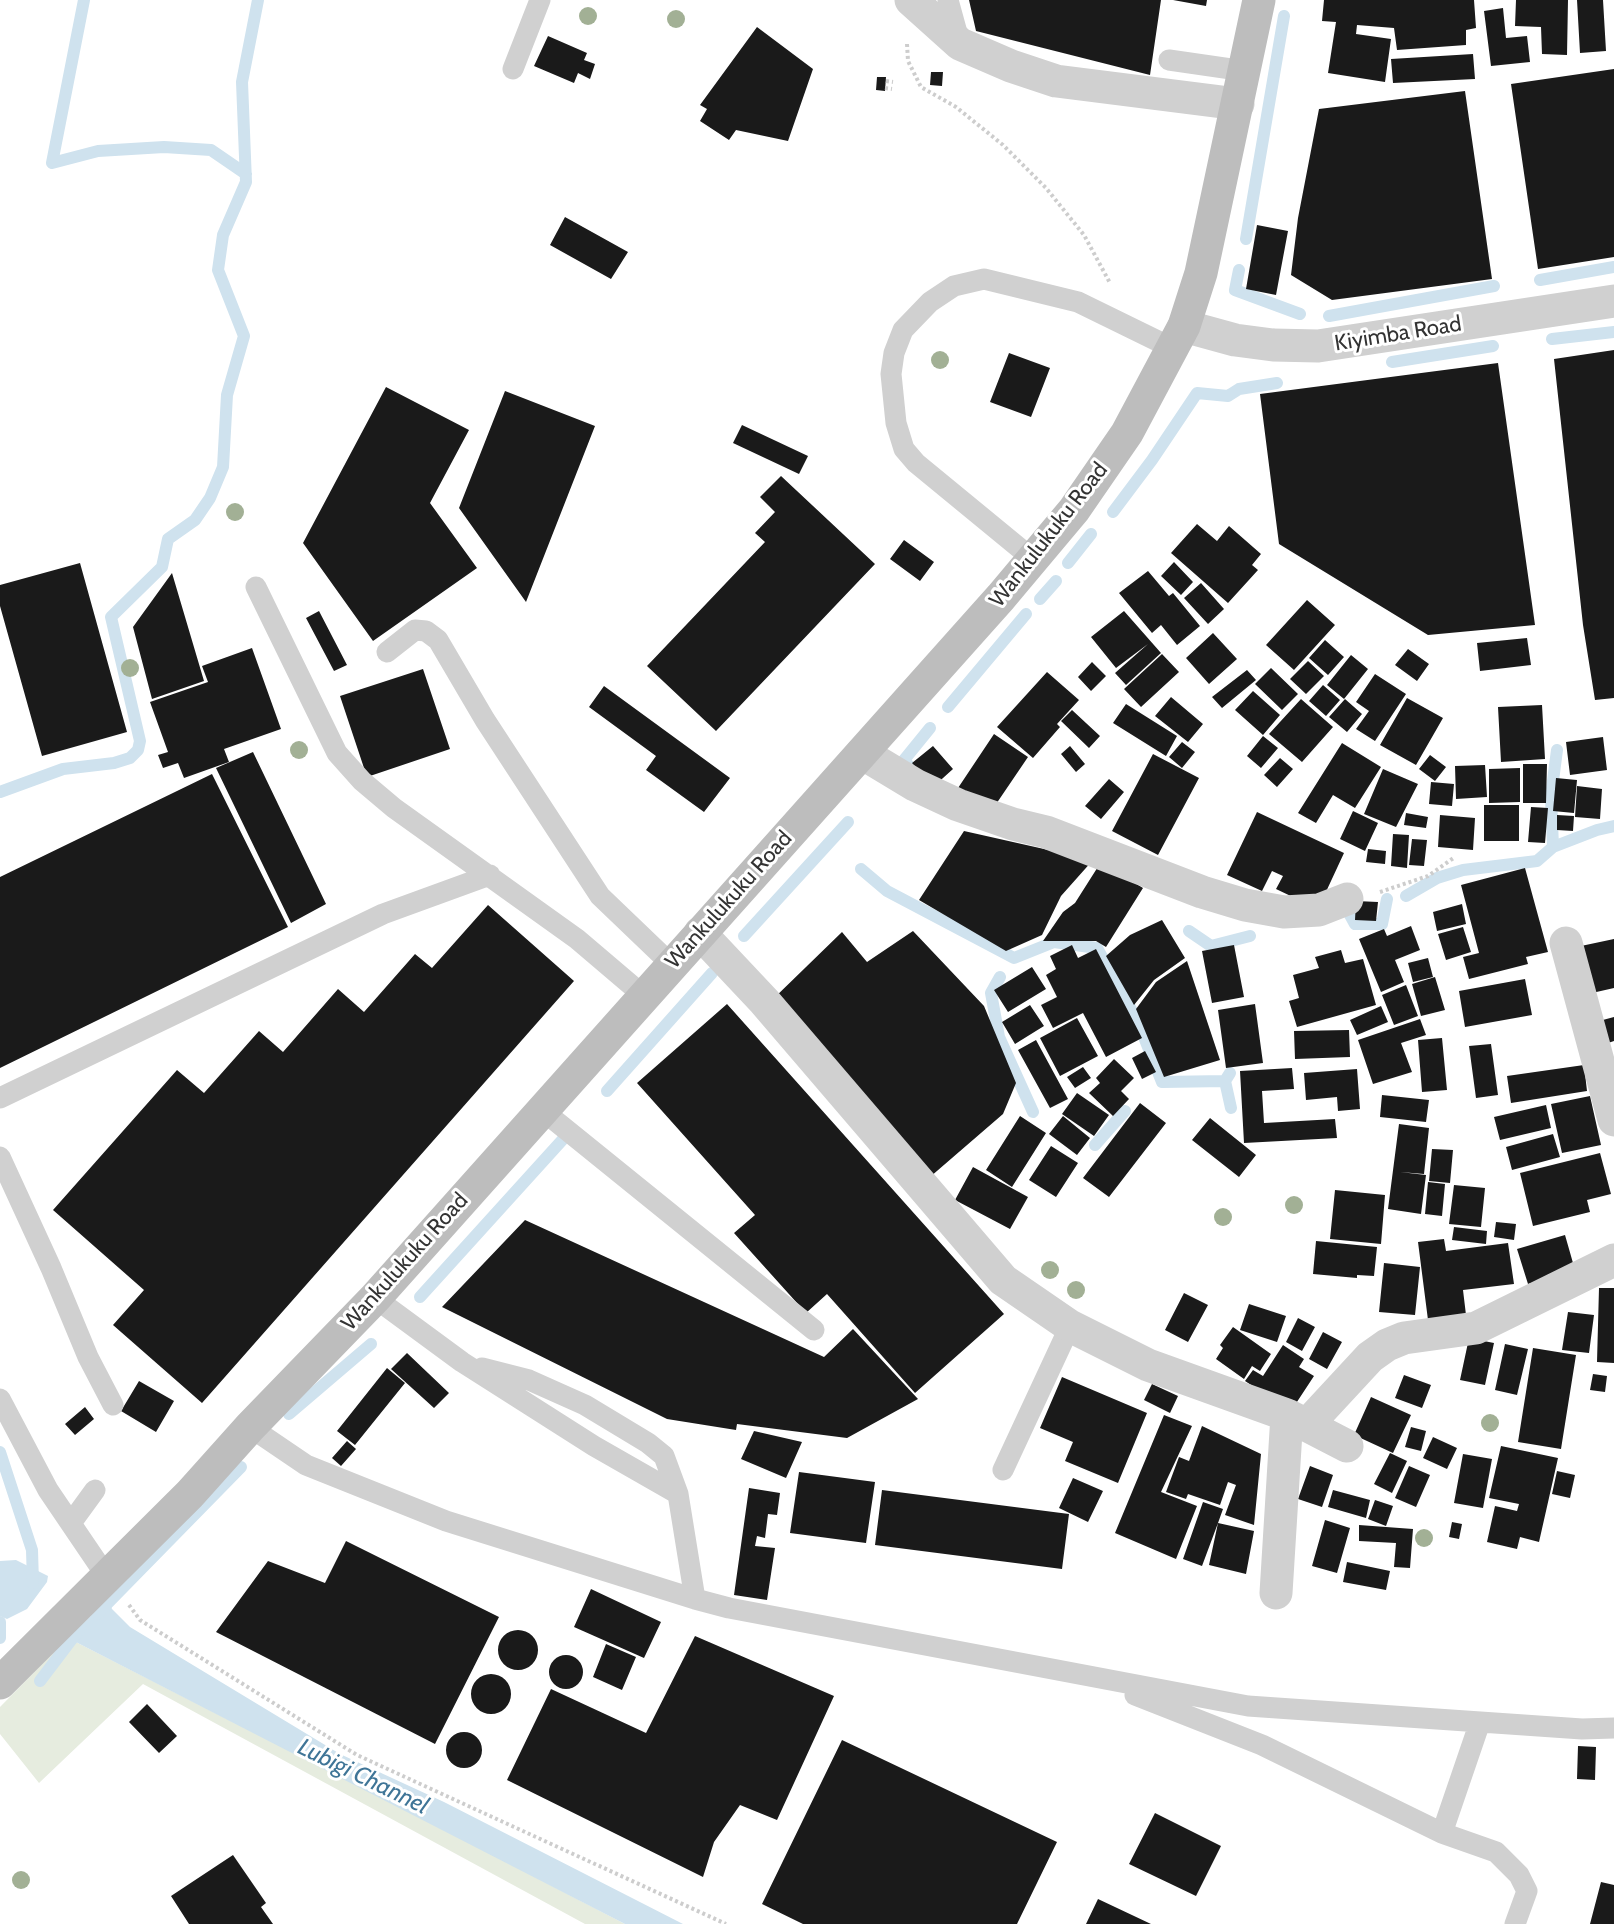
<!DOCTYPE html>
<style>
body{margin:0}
canvas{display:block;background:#fff}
</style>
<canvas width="1614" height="1924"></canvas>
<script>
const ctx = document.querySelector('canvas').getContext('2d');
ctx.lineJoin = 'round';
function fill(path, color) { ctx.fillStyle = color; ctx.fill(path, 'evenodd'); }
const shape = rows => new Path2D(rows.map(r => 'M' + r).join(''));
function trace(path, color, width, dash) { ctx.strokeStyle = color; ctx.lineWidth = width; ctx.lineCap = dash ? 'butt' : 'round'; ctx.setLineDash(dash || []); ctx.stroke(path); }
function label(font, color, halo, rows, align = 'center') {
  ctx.font = font + ' Cabin,sans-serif'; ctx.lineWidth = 6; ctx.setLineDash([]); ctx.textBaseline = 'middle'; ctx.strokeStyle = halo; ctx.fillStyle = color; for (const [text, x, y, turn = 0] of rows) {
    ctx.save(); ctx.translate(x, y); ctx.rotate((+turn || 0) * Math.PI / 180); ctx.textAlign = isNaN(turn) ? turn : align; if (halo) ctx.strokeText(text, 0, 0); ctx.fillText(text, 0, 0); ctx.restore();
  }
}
fill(shape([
 [68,1638,437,1826,625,1924,585,1924,143,1684,39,1783,0,1734,0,1707]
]), '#e6ecdf');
fill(shape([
 [16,1560,48,1576,47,1582,27,1609,7,1619,0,1616,0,1561],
 [108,1599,112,1609,130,1627,340,1754,444,1802,683,1924,625,1924,68,1638]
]), '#cfe2ee');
trace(shape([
 [84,0,52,163,98,151,164,147,211,150,246,174],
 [1246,239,1284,16],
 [1239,270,1235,290,1300,314],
 [1540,280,1614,267],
 [1329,316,1494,286],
 [1552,339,1614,332],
 [1392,362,1493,346],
 [1113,512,1152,460,1197,393,1228,396,1239,389,1277,383],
 [1068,563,1091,534],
 [1040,599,1056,581],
 [948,707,1026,614],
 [914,772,904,760,930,728],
 [0,792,63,769,114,763,130,758,138,750,140,741,111,617,162,567,168,539,195,520,210,498,223,467,227,395,244,336,218,270,223,235,246,182,242,82,258,0],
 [1553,847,1551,796,1557,750],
 [861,869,887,891,1014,958,1054,942,1097,948,1138,1022,1162,1082,1225,1081,1230,1073],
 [1406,896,1437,878,1463,870,1537,861,1553,847,1597,830,1614,826],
 [1344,904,1355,924,1382,924,1387,899],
 [1189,931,1211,946,1250,936],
 [744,936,848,822],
 [1000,977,991,993,999,1037,1033,1112],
 [1225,1081,1231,1108],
 [607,1091,712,973],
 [1095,1145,1125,1111],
 [420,1297,565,1137],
 [289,1414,371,1344],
 [0,1452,32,1550,33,1583],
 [97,1614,241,1467],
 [0,1622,0,1638],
 [40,1681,81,1627]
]), '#cfe2ee', 12);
fill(shape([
 [969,0,1161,0,1150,75,976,31],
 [1173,0,1207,0,1206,6],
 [1324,0,1474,0,1476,28,1466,30,1466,45,1397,50,1394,28,1357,25,1356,34,1391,39,1385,82,1328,73,1336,22,1322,21],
 [1516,0,1568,0,1567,55,1542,54,1541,27,1515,26],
 [1577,0,1603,0,1606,51,1580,53],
 [1503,8,1506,38,1527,36,1530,62,1491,66,1484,11],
 [757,27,813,69,788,141,736,130,729,140,700,121,707,109,700,105],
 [548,36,587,53,584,60,595,64,590,79,578,73,574,83,534,66],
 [1473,54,1475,79,1393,83,1391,59],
 [1614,69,1614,257,1538,269,1511,84],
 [931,72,943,72,942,86,930,85],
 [877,77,886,77,885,91,876,90],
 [1465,91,1492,279,1332,300,1291,275,1298,218,1319,109],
 [565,217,628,252,611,279,550,245],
 [1257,225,1288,231,1276,295,1246,289],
 [1614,350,1614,698,1595,700,1583,625,1554,359],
 [1009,353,1050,368,1031,417,990,402],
 [1498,363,1535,625,1428,635,1279,544,1260,394],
 [386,387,469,430,430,503,477,568,373,641,303,543],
 [505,391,595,426,526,602,459,508],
 [742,425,808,456,799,474,733,443],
 [781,476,875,564,716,731,647,666,765,542,755,533,775,512,760,497],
 [1197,524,1217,541,1229,526,1261,554,1252,565,1258,570,1228,603,1171,553],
 [904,540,934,562,920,581,890,559],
 [1174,562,1193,582,1181,595,1161,576],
 [80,563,127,732,42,756,0,606,0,585],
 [1148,571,1169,596,1173,593,1200,626,1177,645,1161,625,1152,633,1119,593],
 [172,573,204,681,152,699,133,627],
 [1201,583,1224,609,1208,624,1184,598],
 [1307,600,1335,625,1294,670,1266,645],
 [319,611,347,665,334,671,306,618],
 [1124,611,1161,653,1126,685,1115,673,1148,644,1116,668,1091,637],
 [1213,633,1237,659,1209,684,1186,658],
 [1527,638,1531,665,1480,671,1477,643],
 [1325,640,1344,657,1328,675,1309,658],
 [252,648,281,729,224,749,229,762,184,778,178,763,163,768,158,755,168,752,150,702,208,682,202,666],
 [1408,649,1429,664,1417,681,1395,665],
 [1162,654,1179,672,1141,707,1124,689],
 [1351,655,1368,669,1344,699,1327,685],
 [1308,661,1324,676,1306,694,1290,679],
 [1092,662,1106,676,1091,691,1078,677],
 [1271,668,1298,694,1282,710,1255,684],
 [423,669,450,749,367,777,340,696],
 [1247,670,1256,680,1222,708,1212,697],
 [1047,672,1079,700,1057,724,1060,727,1033,758,997,727],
 [1375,674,1406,694,1375,741,1356,729,1369,711,1356,702],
 [1323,685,1340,700,1326,716,1309,701],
 [604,686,730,778,704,812,646,770,656,756,589,707],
 [1253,691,1280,715,1263,735,1235,710],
 [1171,697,1203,724,1188,742,1155,716],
 [1407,698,1443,718,1416,765,1380,745],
 [1301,699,1333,727,1302,762,1269,734],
 [1345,699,1362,714,1347,732,1329,717],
 [1126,704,1177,736,1166,756,1113,723],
 [1542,705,1545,759,1501,762,1498,707],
 [1072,710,1100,736,1089,748,1061,721],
 [994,734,1028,757,990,813,956,791],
 [1263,736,1278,748,1261,768,1247,756],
 [1603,737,1607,770,1570,775,1566,742],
 [1182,742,1195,752,1182,768,1169,757],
 [1342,743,1381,767,1355,808,1333,795,1316,823,1298,813],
 [933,746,953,769,933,787,912,763],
 [1070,746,1085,764,1076,772,1061,754],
 [253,752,326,904,291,923,216,768],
 [1153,754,1199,778,1158,855,1112,831],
 [1430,755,1446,767,1435,781,1419,769],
 [1280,758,1293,769,1277,787,1264,775],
 [1523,764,1547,764,1546,803,1523,803],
 [1485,765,1487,797,1456,799,1455,766],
 [1520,768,1520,802,1489,803,1489,769],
 [1383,769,1418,784,1396,827,1364,814],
 [212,774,288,927,0,1068,0,877],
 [1556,778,1577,780,1574,813,1553,811],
 [1109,779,1124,792,1101,819,1085,806],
 [1431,782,1454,784,1452,806,1429,804],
 [1577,786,1602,789,1600,819,1575,817],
 [1484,805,1519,805,1519,841,1484,841],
 [1531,807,1548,808,1545,843,1528,842],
 [1353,811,1378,823,1365,851,1340,839],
 [1257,812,1344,853,1318,909,1276,889,1283,876,1272,871,1262,891,1227,875],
 [1406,813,1428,817,1426,828,1404,825],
 [1440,815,1475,818,1473,850,1438,847],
 [1557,815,1574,816,1573,831,1557,830],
 [964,831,1093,860,1061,896,1042,935,1006,951,919,900],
 [1393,834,1409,835,1407,868,1391,866],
 [1412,839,1427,840,1424,866,1409,865],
 [1368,849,1386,851,1385,864,1366,862],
 [1101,862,1143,888,1106,947,1096,941,1043,941,1063,912,1075,903],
 [1525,868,1548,952,1526,957,1528,964,1469,979,1463,957,1479,953,1461,885],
 [1356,901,1378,902,1376,921,1355,920],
 [1462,904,1466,924,1437,931,1433,912],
 [488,905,574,981,202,1403,113,1325,144,1290,53,1210,177,1070,204,1093,259,1031,283,1052,338,989,364,1012,415,954,432,968],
 [1162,920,1185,958,1154,980,1134,1005,1106,956,1130,935],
 [1411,926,1420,950,1395,960,1404,982,1381,992,1359,939,1384,929,1387,936],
 [1463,927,1471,952,1446,960,1438,934],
 [913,931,984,1006,1016,1083,1003,1114,930,1177,770,1002,842,932,867,962],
 [1614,939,1614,988,1592,993,1581,946],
 [1072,945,1078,958,1096,949,1142,1038,1106,1057,1083,1013,1053,1028,1041,1005,1057,997,1046,975,1056,969,1050,956],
 [1234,945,1244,997,1212,1003,1202,951],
 [1341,950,1345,963,1363,959,1376,1005,1297,1027,1289,1001,1299,998,1293,975,1319,968,1315,957],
 [1428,958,1433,977,1413,982,1408,963],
 [1187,961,1220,1060,1164,1077,1136,1009,1156,982],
 [1032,967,1046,989,1008,1012,994,990],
 [1435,977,1445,1010,1421,1016,1412,984],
 [1525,979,1532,1015,1465,1027,1459,991],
 [1406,985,1418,1016,1394,1025,1382,995],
 [727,1004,1004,1314,915,1393,827,1294,806,1313,734,1233,755,1215,637,1083],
 [1255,1004,1263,1063,1226,1068,1218,1010],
 [1030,1005,1044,1026,1015,1044,1002,1022],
 [1381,1006,1388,1022,1357,1035,1350,1020],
 [1614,1017,1614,1041,1605,1044,1599,1021],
 [1077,1018,1098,1056,1060,1076,1040,1038],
 [1420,1019,1426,1035,1401,1043,1412,1072,1373,1084,1358,1040],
 [1349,1030,1350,1057,1295,1059,1294,1031],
 [1442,1038,1447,1090,1422,1092,1418,1040],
 [1036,1040,1068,1099,1050,1108,1018,1050],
 [1491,1044,1498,1095,1476,1098,1469,1046],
 [1145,1051,1156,1072,1142,1079,1132,1058],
 [1114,1059,1134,1078,1121,1091,1129,1099,1113,1116,1089,1093,1100,1083,1096,1078],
 [1584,1065,1587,1091,1511,1103,1507,1076],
 [1083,1067,1091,1078,1075,1088,1067,1077],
 [1292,1068,1294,1089,1262,1091,1264,1123,1335,1119,1337,1138,1244,1143,1240,1071],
 [1357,1069,1360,1109,1338,1111,1337,1097,1306,1100,1304,1073],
 [1077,1093,1109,1115,1094,1136,1062,1114],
 [1382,1095,1429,1100,1426,1122,1380,1117],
 [1590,1096,1601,1145,1562,1153,1551,1104],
 [1140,1103,1166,1123,1109,1197,1083,1178],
 [1546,1105,1551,1128,1500,1140,1494,1117],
 [1020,1116,1046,1133,1012,1187,986,1170],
 [1063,1116,1090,1138,1077,1155,1049,1134],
 [1210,1118,1256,1155,1239,1177,1192,1140],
 [1399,1124,1429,1128,1424,1174,1400,1172,1426,1175,1421,1214,1388,1209],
 [1553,1134,1560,1157,1512,1170,1506,1147],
 [1051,1146,1078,1163,1056,1197,1029,1180],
 [1432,1149,1453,1150,1450,1183,1429,1181],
 [1600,1153,1611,1194,1587,1200,1590,1212,1533,1226,1520,1173],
 [973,1167,1028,1197,1010,1229,955,1200],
 [1428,1182,1445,1184,1442,1216,1425,1214],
 [1454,1185,1485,1188,1481,1227,1449,1224],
 [1335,1190,1385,1195,1381,1244,1330,1239],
 [525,1220,824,1357,853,1329,918,1399,847,1438,737,1424,736,1430,667,1419,442,1307],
 [1496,1222,1516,1224,1514,1240,1494,1237],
 [1454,1227,1487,1231,1486,1244,1452,1240],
 [1565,1235,1575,1270,1528,1284,1517,1249],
 [1444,1239,1446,1251,1508,1243,1514,1284,1463,1290,1466,1315,1428,1320,1418,1242],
 [1316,1241,1377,1247,1374,1276,1357,1275,1357,1278,1313,1274],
 [1384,1263,1420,1267,1415,1315,1379,1312],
 [1599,1288,1614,1288,1614,1363,1597,1362],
 [1184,1293,1208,1305,1188,1342,1165,1330],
 [1249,1304,1286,1316,1277,1342,1240,1330],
 [1568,1312,1594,1315,1589,1353,1562,1350],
 [1298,1318,1315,1327,1302,1351,1286,1342],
 [1233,1327,1271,1354,1260,1371,1252,1366,1244,1379,1216,1359,1223,1348,1220,1345],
 [1323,1332,1342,1342,1327,1369,1309,1359],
 [1469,1338,1494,1343,1485,1385,1460,1380],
 [1505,1344,1528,1349,1517,1395,1495,1390],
 [1283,1345,1304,1359,1299,1367,1314,1376,1291,1411,1245,1381,1253,1370,1263,1376],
 [1533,1348,1576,1355,1561,1449,1518,1442],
 [407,1353,449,1393,434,1408,391,1369],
 [387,1368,405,1383,355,1445,337,1431],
 [1593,1374,1607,1376,1605,1392,1590,1390],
 [1404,1375,1431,1385,1422,1408,1395,1398],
 [1062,1377,1147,1413,1118,1483,1065,1461,1073,1442,1040,1428],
 [139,1381,174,1401,156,1432,121,1411],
 [1152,1384,1178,1396,1170,1413,1144,1400],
 [1371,1397,1411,1415,1393,1453,1354,1435],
 [85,1407,94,1419,75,1435,65,1424],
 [1164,1415,1192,1426,1161,1492,1197,1506,1176,1559,1115,1533],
 [1202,1426,1261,1454,1254,1525,1225,1515,1236,1485,1228,1482,1220,1505,1188,1494,1186,1499,1166,1492,1179,1457,1189,1461],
 [1411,1427,1426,1431,1421,1451,1405,1447],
 [754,1431,802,1442,786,1478,741,1459],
 [1433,1437,1457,1448,1447,1469,1423,1458],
 [347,1441,356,1449,341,1466,332,1458],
 [1501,1446,1558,1458,1539,1542,1520,1537,1517,1549,1487,1542,1495,1506,1517,1511,1519,1504,1489,1498],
 [1390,1453,1407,1461,1392,1493,1374,1484],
 [1463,1454,1492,1459,1483,1508,1454,1503],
 [1310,1466,1333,1475,1322,1507,1298,1499],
 [1409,1466,1430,1475,1416,1507,1395,1498],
 [1557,1471,1575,1475,1570,1498,1552,1494],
 [799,1472,875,1482,866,1543,790,1533],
 [1073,1478,1103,1491,1088,1522,1059,1508],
 [749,1488,780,1493,777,1515,768,1514,765,1538,757,1536,755,1546,775,1548,767,1600,734,1595],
 [882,1490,1069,1514,1062,1569,875,1545],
 [1333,1490,1370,1500,1366,1518,1328,1507],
 [1375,1500,1393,1506,1386,1526,1368,1519],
 [1203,1502,1223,1509,1218,1523,1254,1531,1246,1574,1209,1565,1218,1523,1202,1566,1183,1559],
 [1325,1520,1350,1528,1337,1573,1312,1566],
 [1452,1522,1462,1524,1459,1539,1449,1537],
 [1359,1525,1413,1529,1410,1568,1394,1567,1396,1543,1359,1541],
 [346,1541,499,1617,435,1744,216,1632,268,1561,325,1583],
 [1347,1562,1390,1571,1386,1590,1343,1582],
 [591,1589,661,1622,644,1658,574,1627],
 '498 1650a20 20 0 1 1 40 0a20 20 0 1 1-40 0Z',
 [695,1636,834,1696,777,1820,740,1805,714,1842,703,1877,507,1780,551,1689,646,1733],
 [606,1644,636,1657,622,1690,593,1677],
 '549 1672a17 17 0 1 1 34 0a17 17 0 1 1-34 0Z',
 '471 1694a20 20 0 1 1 40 0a20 20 0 1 1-40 0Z',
 [147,1704,177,1736,159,1753,129,1722],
 '446 1750a18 18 0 1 1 36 0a18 18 0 1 1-36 0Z',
 [842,1740,1057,1842,1017,1924,803,1924,762,1904],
 [1578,1746,1596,1747,1595,1780,1577,1779],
 [1155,1813,1221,1846,1196,1896,1129,1864],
 [233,1855,266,1903,261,1907,273,1924,189,1924,171,1896],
 [1601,1882,1614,1885,1614,1924,1590,1924],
 [1098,1899,1151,1924,1086,1924]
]), '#1a1a1a');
trace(shape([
 [907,44,908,61,921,87,956,107,1003,145,1046,188,1084,235,1110,283],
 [886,81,893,82],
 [885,88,892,89],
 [1380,892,1428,876,1455,857],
 [129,1605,140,1620,357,1755,726,1924]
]), '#cdcdcd', 4, [3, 3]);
trace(shape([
 [948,0,959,40],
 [1169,60,1245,71],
 [513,69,540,0],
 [1034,560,916,463,904,449,896,423,891,374,894,353,903,330,930,302,954,286,984,279,1078,302,1172,348],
 [256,587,337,753,362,781,394,808,577,939,644,996],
 [387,652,415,630,426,631,438,640,485,720,600,896,672,965],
 [0,1098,383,914,490,875],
 [542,1110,814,1330],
 [0,1157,51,1268,88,1357,113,1405],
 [375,1298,462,1362,594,1446,678,1494,695,1599,729,1608,1248,1706,1582,1729,1614,1728],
 [482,1368,529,1380,585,1405,648,1443,664,1456,678,1494],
 [0,1399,48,1490,107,1577],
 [250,1427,306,1465,446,1521,695,1599],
 [1003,1470,1070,1326],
 [71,1523,95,1490],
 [1135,1695,1262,1745,1442,1833,1496,1852,1519,1875,1527,1891,1515,1924],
 [1442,1833,1480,1722]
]), '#d0d0d0', 21);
trace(shape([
 [911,0,960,44,1011,66,1056,81,1238,104],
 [862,753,915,785,958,805,1013,824,1046,832,1202,892,1245,905,1284,912,1319,910,1347,899],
 [700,933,764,1001,1003,1280,1070,1326,1148,1365,1287,1415,1347,1446],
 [1566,943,1614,1120],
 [1307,1425,1370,1357,1387,1345,1404,1338,1476,1328,1614,1260],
 [1276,1593,1287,1415]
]), '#d0d0d0', 33);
trace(shape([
 [1184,326,1235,340,1273,345,1318,346,1614,301]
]), '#d0d0d0', 33);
trace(shape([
 [0,1683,190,1494,250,1427,375,1298,1001,597,1074,510,1127,433,1184,326,1201,273,1259,0]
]), '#bdbdbd', 33);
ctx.fillStyle = '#a2b095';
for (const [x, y] of [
 [588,16],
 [676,19],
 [940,360],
 [235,512],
 [130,668],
 [299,750],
 [1294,1205],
 [1223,1217],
 [1050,1270],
 [1076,1290],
 [1490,1423],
 [1424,1538],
 [21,1880]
]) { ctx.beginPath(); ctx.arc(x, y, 9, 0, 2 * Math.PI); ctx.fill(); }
label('22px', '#333', '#fff', [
 ["Kiyimba Road",1398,334,-9],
 ["Wankulukuku Road",1049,535,-52],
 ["Wankulukuku Road",729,900,-48],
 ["Wankulukuku Road",405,1262,-48]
]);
label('italic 24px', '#3f7597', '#fff', [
 ["Lubigi Channel",363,1777,26]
]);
</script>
